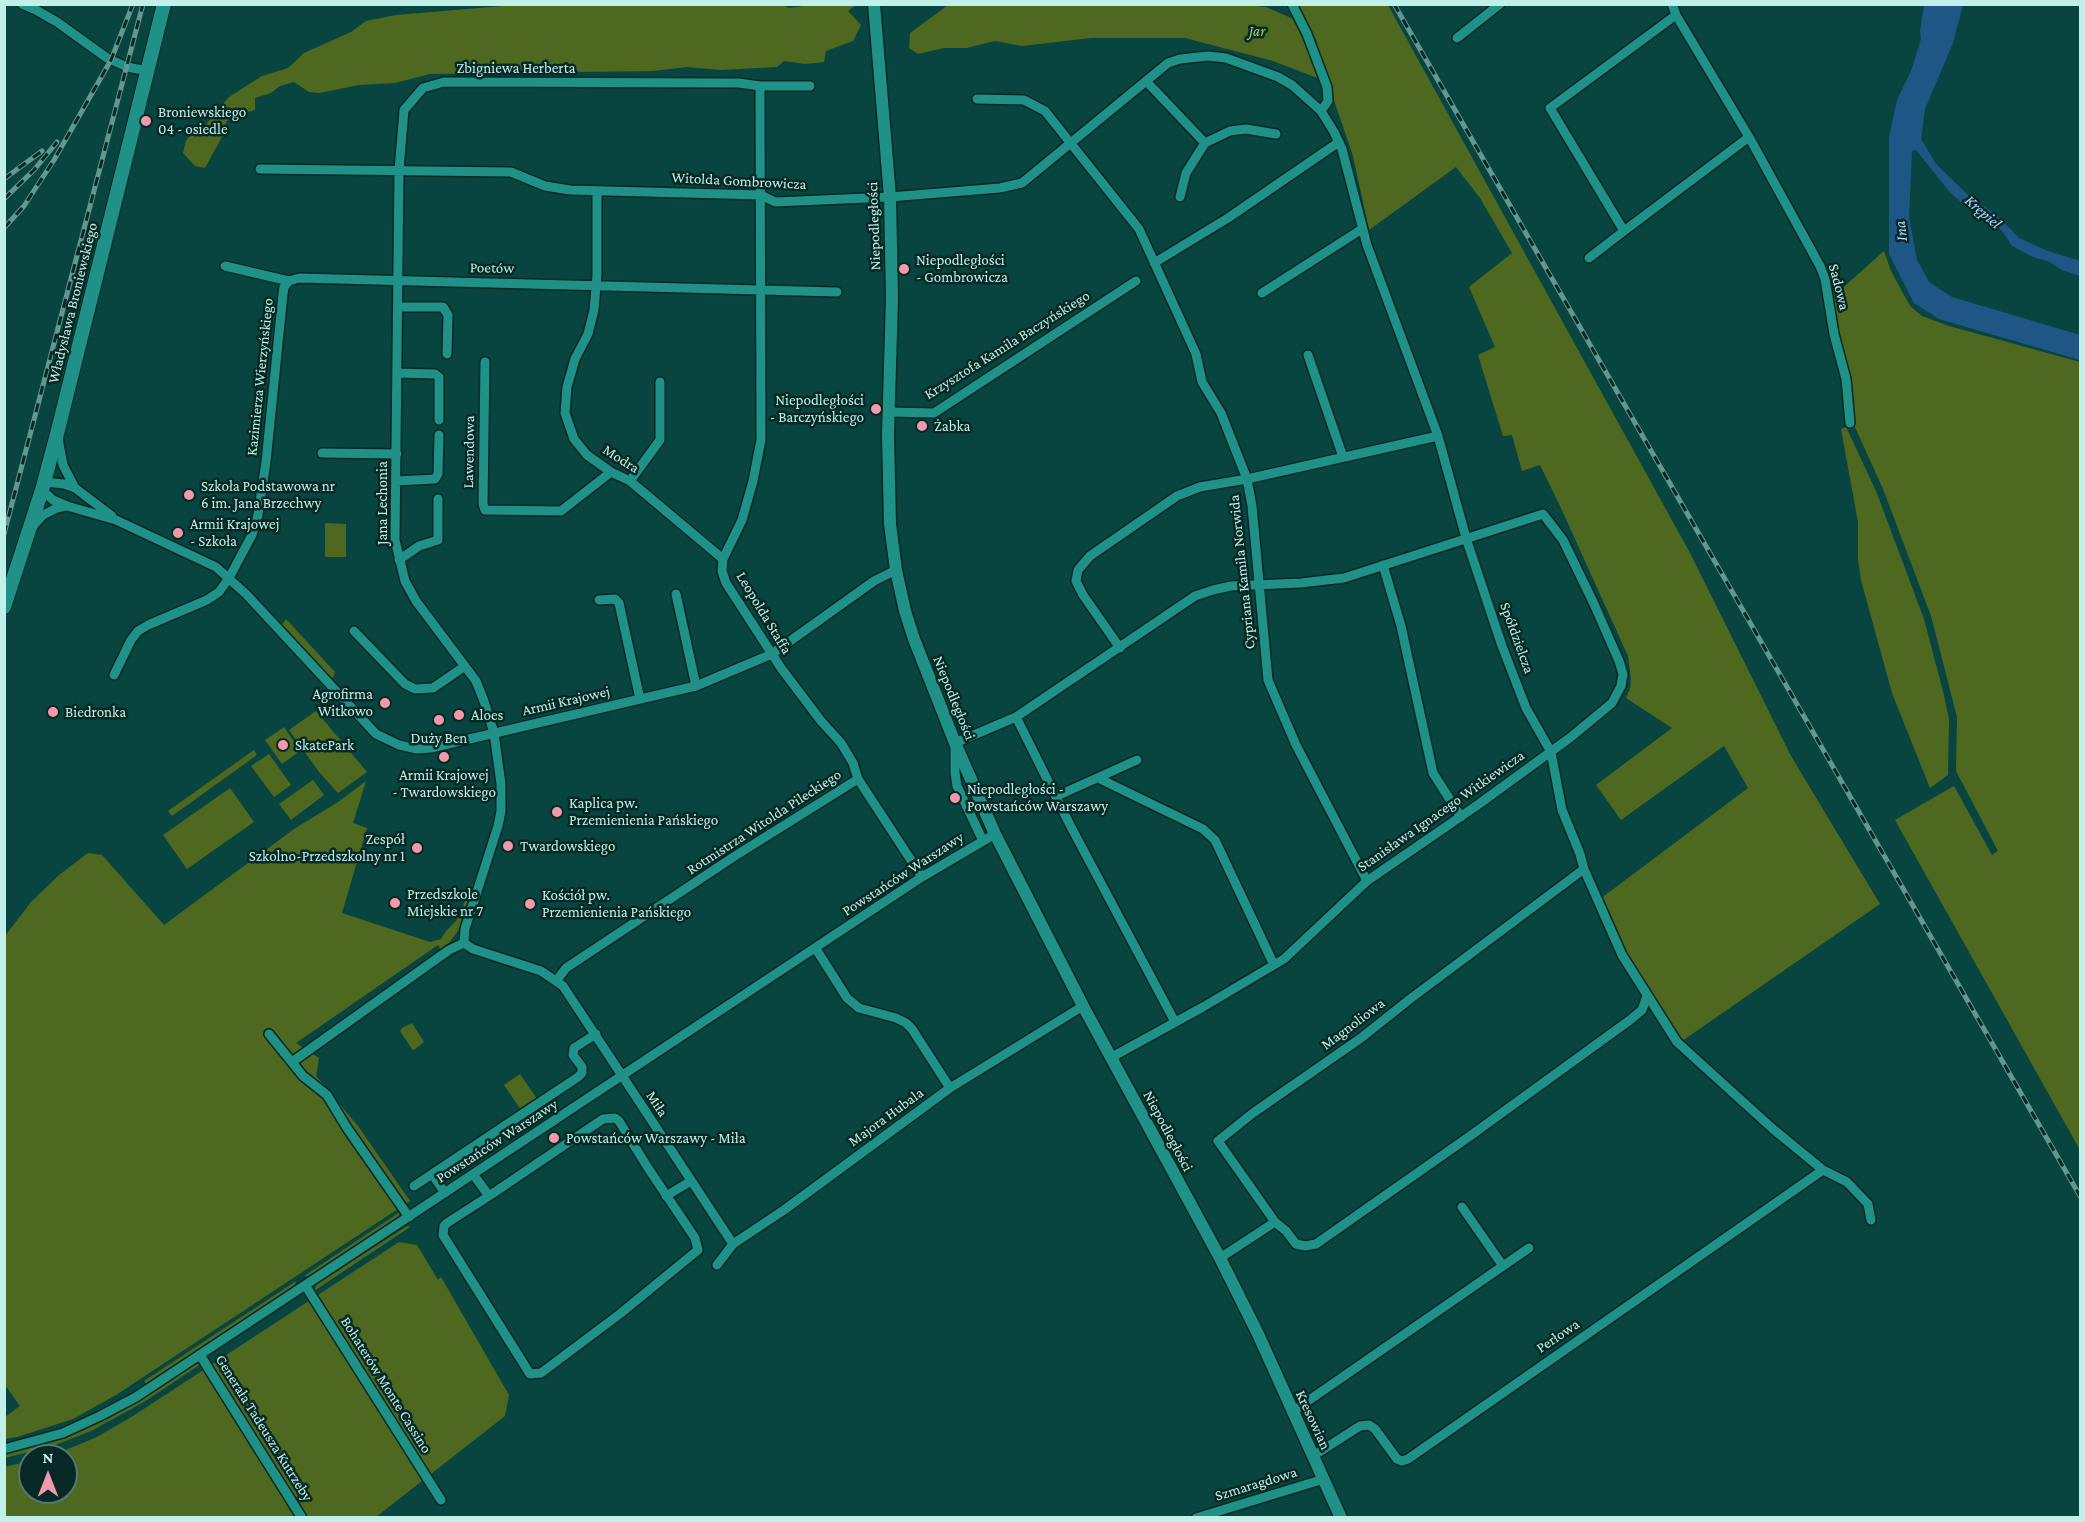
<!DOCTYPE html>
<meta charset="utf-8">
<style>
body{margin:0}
#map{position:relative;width:2085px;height:1522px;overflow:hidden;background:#094540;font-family:"Crimson Pro",serif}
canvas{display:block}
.frame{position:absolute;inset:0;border:6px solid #c1efe9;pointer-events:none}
.north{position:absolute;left:18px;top:1444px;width:60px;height:60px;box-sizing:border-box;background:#072925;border:2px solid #517873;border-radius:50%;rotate:0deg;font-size:16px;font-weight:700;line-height:24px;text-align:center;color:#c1efe9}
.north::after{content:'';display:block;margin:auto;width:21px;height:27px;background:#f29aac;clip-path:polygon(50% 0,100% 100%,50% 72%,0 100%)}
</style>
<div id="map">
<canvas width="2085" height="1522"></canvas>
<div class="frame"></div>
<div class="north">N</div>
</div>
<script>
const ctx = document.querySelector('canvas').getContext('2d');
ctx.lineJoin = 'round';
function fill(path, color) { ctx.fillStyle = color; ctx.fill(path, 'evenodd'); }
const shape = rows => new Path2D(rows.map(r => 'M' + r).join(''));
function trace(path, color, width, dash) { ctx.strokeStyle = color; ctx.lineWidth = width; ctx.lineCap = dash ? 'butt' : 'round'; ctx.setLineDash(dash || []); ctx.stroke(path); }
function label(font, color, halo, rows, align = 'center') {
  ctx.font = font + ' "Crimson Pro",serif'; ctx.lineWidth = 5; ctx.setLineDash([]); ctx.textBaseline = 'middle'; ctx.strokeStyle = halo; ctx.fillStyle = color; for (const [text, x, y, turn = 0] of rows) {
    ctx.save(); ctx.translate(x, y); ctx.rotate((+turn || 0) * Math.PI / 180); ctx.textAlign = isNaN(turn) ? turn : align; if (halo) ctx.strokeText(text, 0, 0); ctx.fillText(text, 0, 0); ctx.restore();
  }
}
fill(shape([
 [526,4,781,4,789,8,817,4,856,5,848,11,861,25,853,41,826,51,824,62,805,64,784,61,777,67,720,70,687,67,653,71,430,74,395,83,359,85,319,93,309,92,294,82,280,86,271,93,255,98,255,110,232,116,226,122,224,133,205,168,195,166,183,153,186,141,195,128,202,129,229,97,262,76,288,68,304,53,351,32,366,21,396,15],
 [948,5,1250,5,1266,7,1291,18,1300,26,1320,79,1273,61,1185,38,1091,38,1022,46,995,41,967,48,944,48,918,54,909,48,910,33],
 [1298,5,1388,5,1690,553,1791,756,1880,904,1682,1041,1623,947,1600,899,1748,788,1724,746,1621,820,1596,785,1672,728,1626,698,1630,689,1631,679,1628,656,1560,506,1540,465,1522,471,1512,435,1503,436,1478,355,1495,347,1469,287,1512,253,1480,198,1456,167,1369,230,1353,156,1320,59,1316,40],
 [1884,251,1891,271,1910,306,1922,316,1949,326,2080,362,2080,1150,1895,820,1954,786,1992,855,1998,851,1956,771,1957,717,1931,616,1883,489,1854,425,1828,301],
 [1846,427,1876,491,1924,619,1944,695,1949,719,1948,775,1930,788,1892,693,1861,580,1858,559,1858,522,1841,429],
 [325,523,346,524,346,557,325,557],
 [286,619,335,672,332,679,282,625],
 [316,711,367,772,338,793,319,772,289,730],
 [284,727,300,751,282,764,265,740],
 [254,750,257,755,172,816,168,811],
 [269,754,291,785,274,797,251,766],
 [313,780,324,795,291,820,279,804],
 [366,781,353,823,367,828,342,913,430,942,441,939,446,931,456,921,460,915,470,885,474,886,458,931,448,944,441,950,438,945,296,1043,319,1058,316,1076,358,1126,410,1201,116,1395,73,1419,17,1437,5,1439,5,1417,20,1406,5,1385,5,936,31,902,59,875,88,853,102,855,164,925,294,829,338,802],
 [230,788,254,822,187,869,163,835],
 [412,1023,424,1042,414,1050,412,1049,400,1031,402,1028],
 [520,1074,537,1099,521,1110,504,1085],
 [400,1212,398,1218,310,1276,304,1276],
 [407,1226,410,1227,314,1291,317,1284],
 [399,1242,417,1245,438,1280,441,1277,509,1395,505,1416,376,1517,5,1517,4,1467,30,1461,30,1492,66,1492,66,1456,51,1456,97,1437,133,1416],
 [296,1281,294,1287,146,1384,144,1381],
 [195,1364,201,1364,144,1402,91,1431,53,1446,5,1458,5,1454,52,1442,111,1417]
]), '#4f681f');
fill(shape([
 [1924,5,1963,5,1953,43,1925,109,1921,139,1936,164,1969,196,1997,215,2019,238,2048,251,2080,261,2080,276,2062,270,2048,261,2033,257,2012,246,2003,232,1991,221,1969,210,1949,191,1916,150,1912,151,1909,217,1917,260,1929,282,1952,297,2080,335,2080,360,1939,319,1914,303,1889,254,1889,137,1897,100,1911,71,1921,39,1920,31]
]), '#1e5785');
const minor = shape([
 [22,4,36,10,57,22,107,58,127,67,148,71],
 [1292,4,1307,34,1327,87,1328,101,1321,111],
 [1672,4,1676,15,1749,137,1820,266,1825,279,1834,334,1846,379,1850,423],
 [1457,38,1500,4],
 [1146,81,1205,143],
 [760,86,761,440,753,481,742,520,723,559,722,571,726,583,781,668,821,721,841,743,853,763,858,779,922,877],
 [977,99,1024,100,1045,111,1139,229,1196,354,1202,382,1221,413,1247,479,1252,506,1268,680,1296,745,1367,881],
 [260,169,511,172,545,186,570,190,761,195,775,202,890,197,1000,188,1022,183,1168,63,1180,59,1208,56,1226,58,1278,77,1292,85,1321,111,1334,132,1342,149,1367,245,1438,436,1466,538,1502,646,1526,708,1551,752,1562,810,1580,854,1584,869,1622,955,1677,1042,1773,1129,1823,1170,1847,1182,1868,1204,1871,1220],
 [597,191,597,275,594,310,588,334,575,359,567,387,565,413,574,439,587,455,611,472,630,481,723,559],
 [1180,197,1186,173,1205,143,1230,131,1246,129,1276,134],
 [1624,231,1749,137],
 [1589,258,1624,231,1550,108,1676,15],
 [1154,263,1228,218,1339,142],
 [225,266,289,281,299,278,837,292],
 [1262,293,1362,229],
 [399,307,443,307,448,315,447,354],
 [1308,355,1343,457],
 [485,362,483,504,485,510,561,511,611,472],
 [397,373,435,374,439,377,439,420],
 [889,412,934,413,1136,281],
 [58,438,63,465,75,488],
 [322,453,397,454],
 [396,481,435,479,438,474,439,435],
 [630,481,660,440,660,382],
 [44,482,64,484,75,488,112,516],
 [42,490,53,500,67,506,116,520,216,567,246,594,376,734,399,745,417,749,431,748,696,686,772,654,874,581,896,570],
 [33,526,43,515,57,508,66,506],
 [399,560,419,546,438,540,438,499],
 [1383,565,1401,626,1433,773,1461,817],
 [676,594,696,686],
 [599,600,615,599,619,603,640,699],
 [354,631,405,684,415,689,433,688,465,666],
 [1120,648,1083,595,1076,581,1078,570,1090,556,1177,496,1200,487,1247,479,1438,436],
 [114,675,131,640,138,631,148,625,207,600,219,592,229,578,252,535,258,515,266,462,283,294,284,287,289,281],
 [1016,717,1070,825,1175,1022],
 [1098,778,1203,829,1215,840,1274,965],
 [1057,796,1137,760],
 [983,841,957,786,955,773,955,743,1016,717,1195,596,1213,590,1231,586,1301,583,1344,578,1543,514,1563,540,1594,604,1619,661,1623,674,1621,686,1612,703,1571,737,1479,804,1367,881,1284,959,1203,1007,1112,1057],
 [1584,869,1410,999,1361,1038,1253,1113,1218,1141,1275,1222,1286,1231,1296,1244,1305,1246,1316,1244,1470,1136,1630,1020,1642,1010,1647,996],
 [464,943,465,929,498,826,501,811,501,784,494,733,484,701,476,681,416,601,405,581,395,540,399,170,404,110,423,88,444,82,739,83,760,86,810,86],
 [464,943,473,949,541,971,563,986,733,1244],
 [816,949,847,998,859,1008,896,1018,906,1023,912,1029,950,1088],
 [557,980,566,968,735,856,858,779],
 [269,1034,303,1076,327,1095,347,1128,409,1217],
 [292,1062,449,950,464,943],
 [432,1174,445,1193],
 [473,1174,489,1196,603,1119,615,1118,619,1121,648,1168,695,1238,698,1250,621,1313,541,1373,530,1374,443,1235,444,1226,447,1223,489,1196],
 [414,1186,578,1077,582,1073,582,1067,573,1055,574,1048,596,1034],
 [666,1196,691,1181],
 [1462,1207,1503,1266],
 [1220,1258,1275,1222],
 [717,1265,733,1244,784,1210,950,1088,1083,1006],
 [305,1285,441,1500],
 [200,1355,302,1518],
 [1292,1412,1529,1248],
 [4,1449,63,1433,100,1416,136,1397,922,877,995,834],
 [1313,1456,1360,1426,1369,1425,1375,1429,1397,1459,1402,1461,1408,1459,1823,1170],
 [1196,1518,1324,1479]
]);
const tertiary = shape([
 [874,4,890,197,892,298,888,434,890,524,896,570,905,611,914,639,955,743,995,834,1083,1006,1220,1258,1258,1334,1341,1518]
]);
const secondary = shape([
 [4,607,42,490,57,434,164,4]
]);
trace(minor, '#072925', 12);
trace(tertiary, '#072925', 15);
trace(secondary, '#072925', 16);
trace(minor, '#1f9187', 9);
trace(tertiary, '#1f9187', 12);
trace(secondary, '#1f9187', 14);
const rail = shape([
 [1394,4,2080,1196],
 [4,179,42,151],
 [4,199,34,170,57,142],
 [4,228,24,206,54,160,111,60,133,4],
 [4,534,143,4]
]);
trace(rail, '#629792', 5);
trace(rail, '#072925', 3, [9]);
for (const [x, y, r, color] of [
 [146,121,6,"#f29aac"],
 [904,269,6,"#f29aac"],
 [876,409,6,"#f29aac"],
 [922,426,6,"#f29aac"],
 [189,495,6,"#f29aac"],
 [178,533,6,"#f29aac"],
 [385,703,6,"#f29aac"],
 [53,712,6,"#f29aac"],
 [459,715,6,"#f29aac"],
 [439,720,6,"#f29aac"],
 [283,745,6,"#f29aac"],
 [444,757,6,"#f29aac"],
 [955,798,6,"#f29aac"],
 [557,812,6,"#f29aac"],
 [508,846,6,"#f29aac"],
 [417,848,6,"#f29aac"],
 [395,903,6,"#f29aac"],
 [530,904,6,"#f29aac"],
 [554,1138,6,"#f29aac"]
]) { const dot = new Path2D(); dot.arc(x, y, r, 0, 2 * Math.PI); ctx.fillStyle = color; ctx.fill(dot); trace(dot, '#072925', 2); }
label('italic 15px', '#a7d15f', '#072925', [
 ["Jar",1257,31]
]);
label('15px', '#c1efe9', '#072925', [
 ["Zbigniewa Herberta",516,68],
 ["Witolda Gombrowicza",739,181,3],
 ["Niepodległości",874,226,-92],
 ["Poetów",492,268,1],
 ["Sadowa",1839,287,76],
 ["Władysława Broniewskiego",73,303,-76],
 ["Krzysztofa Kamila Baczyńskiego",1007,345,-32],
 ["Kazimierza Wierzyńskiego",260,377,-84],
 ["Lawendowa",469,452,-89],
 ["Modra",621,459,32],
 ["Jana Lechonia",382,503,-90],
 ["Cypriana Kamila Norwida",1242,572,-96],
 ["Leopolda Staffa",764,613,59],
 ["Spółdzielcza",1517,638,70],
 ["Niepodległości",954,698,68],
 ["Armii Krajowej",566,701,-13],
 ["Stanisława Ignacego Witkiewicza",1441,811,-35],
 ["Rotmistrza Witolda Pileckiego",764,822,-33],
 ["Powstańców Warszawy",903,874,-33],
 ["Magnoliowa",1353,1024,-37],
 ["Miła",657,1104,57],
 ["Majora Hubala",886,1117,-36],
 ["Niepodległości",1168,1131,62],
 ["Powstańców Warszawy",497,1141,-33],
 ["Perłowa",1558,1336,-34],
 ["Bohaterów Monte Cassino",386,1385,58],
 ["Kresowian",1313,1420,65],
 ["Generała Tadeusza Kutrzeby",264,1428,58],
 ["Szmaragdowa",1256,1484,-17]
]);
label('15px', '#c1efe9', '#072925', [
 ["Broniewskiego",158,112],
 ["04 - osiedle",158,129],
 ["Niepodległości",916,260],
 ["- Gombrowicza",916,277],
 ["Niepodległości",864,400,"right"],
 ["- Barczyńskiego",864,417,"right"],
 ["Żabka",934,426],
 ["Szkoła Podstawowa nr",201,486],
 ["6 im. Jana Brzechwy",201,503],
 ["Armii Krajowej",190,524],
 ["- Szkoła",190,541],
 ["Agrofirma",373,694,"right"],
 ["Witkowo",373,711,"right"],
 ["Biedronka",65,712],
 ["Aloes",471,715],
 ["Duży Ben",439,738,"center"],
 ["SkatePark",295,745],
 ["Armii Krajowej",444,775,"center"],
 ["- Twardowskiego",444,792,"center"],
 ["Niepodległości -",967,789],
 ["Powstańców Warszawy",967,806],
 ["Kaplica pw.",569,803],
 ["Przemienienia Pańskiego",569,820],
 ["Zespół",405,839,"right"],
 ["Szkolno-Przedszkolny nr 1",405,856,"right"],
 ["Twardowskiego",520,846],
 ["Przedszkole",407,894],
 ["Miejskie nr 7",407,911],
 ["Kościół pw.",542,895],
 ["Przemienienia Pańskiego",542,912],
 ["Powstańców Warszawy - Miła",566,1138]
], 'left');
label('italic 16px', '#b4d8f8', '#072925', [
 ["Krępiel",1983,212,41],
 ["Ina",1901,231,-96]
]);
</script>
